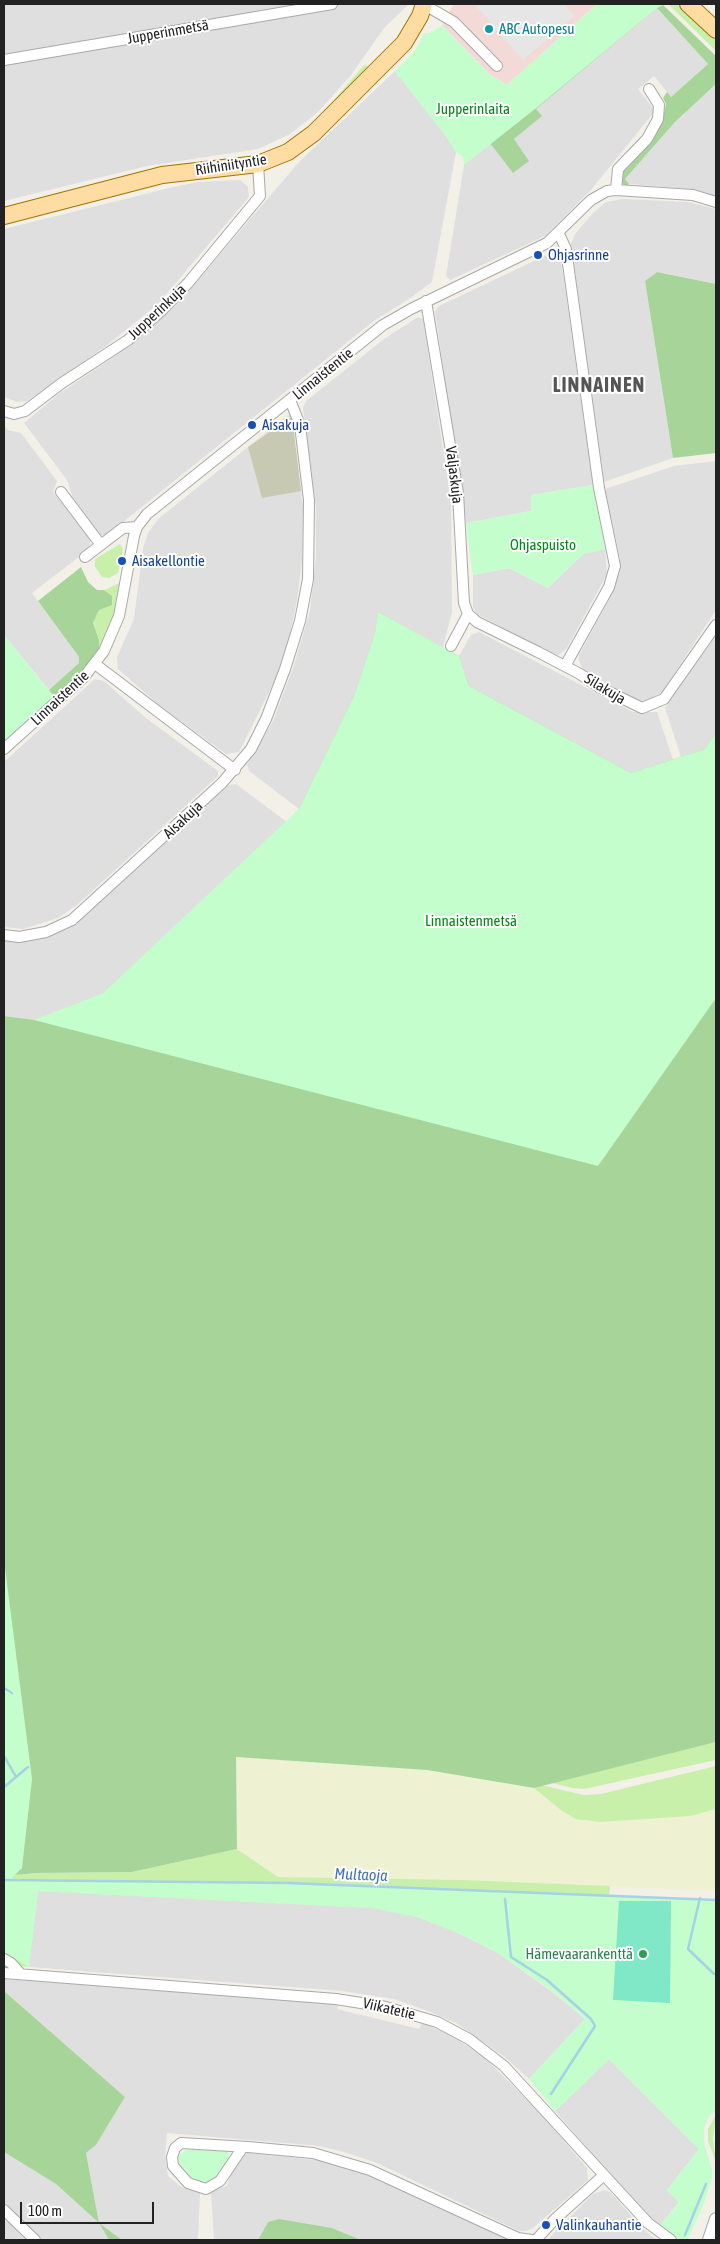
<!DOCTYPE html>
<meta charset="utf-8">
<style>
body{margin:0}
#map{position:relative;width:720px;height:2244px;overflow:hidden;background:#f3f0e8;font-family:"Asap Condensed",sans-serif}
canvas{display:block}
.frame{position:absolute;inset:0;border:5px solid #222;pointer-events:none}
.scale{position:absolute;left:20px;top:2202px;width:134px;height:22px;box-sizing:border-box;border:2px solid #222;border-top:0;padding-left:6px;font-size:15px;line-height:18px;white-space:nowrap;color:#222;-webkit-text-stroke:4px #fff;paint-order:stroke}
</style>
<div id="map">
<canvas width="720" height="2244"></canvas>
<div class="frame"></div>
<div class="scale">100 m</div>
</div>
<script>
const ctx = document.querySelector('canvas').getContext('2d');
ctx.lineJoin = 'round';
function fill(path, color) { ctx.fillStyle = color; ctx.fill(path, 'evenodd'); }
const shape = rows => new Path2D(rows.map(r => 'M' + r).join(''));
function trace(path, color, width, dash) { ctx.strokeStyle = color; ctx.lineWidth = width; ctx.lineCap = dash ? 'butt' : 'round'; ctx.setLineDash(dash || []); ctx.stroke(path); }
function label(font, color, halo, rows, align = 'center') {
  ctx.font = font + ' "Asap Condensed",sans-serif'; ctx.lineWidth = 4; ctx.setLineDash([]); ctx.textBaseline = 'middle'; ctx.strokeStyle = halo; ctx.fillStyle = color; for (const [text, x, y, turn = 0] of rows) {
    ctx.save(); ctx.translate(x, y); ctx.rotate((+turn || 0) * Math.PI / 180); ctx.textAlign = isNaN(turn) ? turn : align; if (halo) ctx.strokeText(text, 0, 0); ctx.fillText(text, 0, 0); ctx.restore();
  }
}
fill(shape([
 [4,4,409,4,384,28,351,75,318,112,290,134,258,149,147,166,4,201],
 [657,8,708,64,671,97,654,76,638,89,655,111,590,191,545,236,450,280,446,276,464,165,491,143,528,161,514,139,541,116,535,109],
 [395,71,446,136,456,152,432,282,409,299,375,320,107,535,99,535,74,502,67,480,24,423,59,394,115,356,165,314,188,292,299,162],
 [716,84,716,197,690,189,629,184,625,179,675,122],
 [240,180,248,187,249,197,157,305,106,346,27,401,17,402,4,397,4,229,169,188,198,182],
 [622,199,688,202,716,209,716,284,657,272,645,281,673,458,604,482,571,244,575,234,593,213,606,202],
 [555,251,560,252,593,485,531,495,531,511,466,523,435,312,439,306],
 [418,317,423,319,451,501,452,612,443,647,378,612,375,633,354,696,299,809,249,771,247,765,273,721,294,665,310,611,316,557,316,506,303,408,306,401,384,339],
 [288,415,292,417,303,508,302,559,297,600,289,639,276,678,239,752,226,754,159,705,118,669,117,657,134,619,143,548,148,533,158,519],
 [4,425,8,430,21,433,57,481,53,492,91,539,88,550,32,593,79,657,79,663,49,690,4,635],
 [716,461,716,610,661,693,644,702,634,699,583,670,579,661,579,655,612,594,620,572,620,558,605,489,674,466],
 [605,549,607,574,567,648,559,655,552,654,477,614,473,608,473,575,509,568,548,588,583,554],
 [479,632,633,712,657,712,673,760,631,773,468,686,459,656,471,635],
 [716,636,716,733,705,749,681,757,665,708],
 [95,679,104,681,146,718,218,771,218,776,77,905,58,918,23,929,4,927,4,762],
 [236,784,287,822,103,993,34,1020,4,1016,4,939,24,942,67,929,229,785],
 [38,1891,373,1908,417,1917,458,1933,498,1953,555,1994,585,2019,529,2079,505,2057,456,2023,425,2010,394,1999,342,1991,29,1967],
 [4,1979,338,2004,337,2009,419,2029,422,2023,451,2035,486,2059,542,2115,587,2168,588,2180,533,2228,526,2231,519,2231,377,2163,347,2153,320,2146,167,2133,165,2156,168,2176,181,2187,200,2193,198,2240,122,2240,100,2224,109,2240,39,2240,4,2204,4,2152,56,2184,99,2223,86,2153,96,2145,125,2097,4,1991],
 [609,2059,699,2149,667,2190,679,2202,658,2228,555,2111],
 [247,2153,317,2160,350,2168,411,2192,509,2240,361,2240,332,2228,268,2222,258,2240,214,2240,211,2192,227,2186,236,2161],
 [605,2190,611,2193,645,2231,657,2240,547,2240,593,2194],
 [4,2221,10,2223,25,2240,4,2240]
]), '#e0dfdf');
fill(shape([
 [454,4,597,4,507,85,489,74,442,25]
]), '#f4dad7');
fill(shape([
 [292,417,301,491,262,498,248,447]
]), '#c7c9b2');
fill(shape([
 [235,1757,427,1770,534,1788,562,1811,690,1816,716,1809,716,1891,463,1880,278,1877,237,1849]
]), '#eef2d2');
fill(shape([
 [668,4,681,4,716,37,716,51],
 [364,65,371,67,323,113],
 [120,544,123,549,118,573,109,578,102,577,95,567,95,559],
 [122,582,117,611,99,649,99,640,93,623,99,610,112,596,104,590],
 [716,1742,716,1760,584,1789,572,1788,552,1783],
 [716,1766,716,1809,690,1816,600,1822,576,1819,562,1811,534,1788,541,1785,584,1795,601,1794],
 [237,1849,278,1877,463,1880,610,1886,609,1895,458,1933,417,1917,373,1908,38,1891,29,1967,19,1966,11,1957,4,1955,4,1876,37,1873,132,1872],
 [716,2115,713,2139,716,2162,708,2141,708,2129]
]), '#c9f0ab');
fill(shape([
 [597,4,662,4,716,56,716,84,675,122,625,179,629,184,626,187,621,182,620,172,662,123,666,104,663,98,667,92,671,97,708,64,657,8,536,109,542,116,514,139,529,161,513,173,490,143,464,165,471,147],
 [657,272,716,284,716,453,673,458,645,281],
 [81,567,88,582,97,590,104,590,112,596,112,605,99,610,93,623,99,640,99,649,92,662,55,698,49,690,79,663,79,657,38,601],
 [378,612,459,656,469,686,631,773,705,749,716,733,716,1742,534,1788,427,1770,236,1757,237,1849,132,1872,37,1873,4,1876,4,1016,35,1020,103,993,287,822,299,809,354,696,375,633],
 [4,1991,125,2097,96,2145,86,2153,99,2223,122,2240,109,2240,99,2223,56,2184,4,2152],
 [279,2219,332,2228,361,2240,258,2240,268,2222]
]), '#a7d599');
fill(shape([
 [597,4,663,5,657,8,535,109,464,165,463,157,456,152,446,136,395,71,415,51,424,33,430,33,442,25,489,74,507,85],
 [593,485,605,549,583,554,548,588,509,568,473,575,466,523,531,511,531,495],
 [378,612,459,656,469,686,631,773,705,749,716,733,716,998,598,1166,34,1020,103,993,299,809,354,696,375,633],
 [4,635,55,698,4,744],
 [4,1560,32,1779,22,1868,10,1880,287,1883,716,1900,716,2109,708,2118,704,2128,704,2142,712,2170,712,2178,703,2206,687,2240,682,2240,658,2228,679,2203,667,2190,699,2149,609,2059,555,2111,529,2079,585,2019,555,1993,498,1953,458,1933,417,1917,373,1908,38,1891,29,1967,4,1952],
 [186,2150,229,2150,228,2165,218,2178,210,2184,194,2182,180,2169,177,2163,178,2156]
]), '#c3fecc');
fill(shape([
 [619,1901,671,1901,670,2003,613,2000]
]), '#80e8c6');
fill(shape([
 [478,4,563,4,575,16,523,60,476,6]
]), '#e6e6e6');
trace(shape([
 [4,1688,12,1693],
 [4,1756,16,1777],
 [4,1787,28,1767],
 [4,1880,287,1883,716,1900],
 [700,1898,688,1949,714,1974],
 [505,1899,511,1957,547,1980,591,2019,595,2026,551,2094],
 [685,2235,706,2184]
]), '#a5d2e4', 2.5);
const minor = shape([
 [423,4,454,22,497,66],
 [4,60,332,4],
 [616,190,618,169,647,139,658,119,659,105,649,89],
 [559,234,566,249,599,488,615,566,609,587,565,666],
 [426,301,458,493,464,603,468,614,451,646],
 [4,411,14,414,25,411,62,383,128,340,161,311,188,283,260,196,258,164],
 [61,492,101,545],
 [85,557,123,528,137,527],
 [468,614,477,622,538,652,580,674,599,687,642,708,664,699,716,625],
 [95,664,235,770],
 [4,749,84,677,104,651,119,616,134,536,137,527,147,514,383,325,411,309,547,243,591,200,607,191,616,190,693,195,716,202],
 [4,935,19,937,46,932,72,920,222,783,251,749,266,719,285,669,300,621,308,579,309,500,300,425,290,400],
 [4,1959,11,1963,19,1972],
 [4,1973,336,1999,386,2007,437,2022,469,2039,504,2066,648,2223,671,2240],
 [243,2147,220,2181,206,2189,188,2183,173,2166,172,2157,175,2148,181,2143,248,2147,313,2153,370,2170,518,2238,532,2240],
 [4,2210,35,2240],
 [536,2240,555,2219,604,2175]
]);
const tertiary = shape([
 [709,2240,716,2219]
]);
const primary = shape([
 [688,4,716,30],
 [4,216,162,175,258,164,288,152,314,133,404,43,420,16,424,4]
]);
trace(minor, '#a9a9a9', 12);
trace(tertiary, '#a9a9a9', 14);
trace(primary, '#a07400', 18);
trace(minor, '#fff', 10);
trace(tertiary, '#fff', 12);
trace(primary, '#ffdca1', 16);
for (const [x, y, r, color] of [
 [489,29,5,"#0f9aa8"],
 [538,255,5,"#1a4fb4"],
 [252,425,5,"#1a4fb4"],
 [122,561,5,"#1a4fb4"],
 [643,1954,5,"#2e9e5b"],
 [546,2225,5,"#1a4fb4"]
]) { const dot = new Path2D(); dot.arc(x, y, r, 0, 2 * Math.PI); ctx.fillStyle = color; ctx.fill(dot); trace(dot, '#fff', 2); }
label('15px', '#0d838f', '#fff', [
 ["ABC Autopesu",499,29]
], 'left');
label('15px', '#222', '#fff', [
 ["Jupperinmetsä",168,32,-10],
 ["Riihiniityntie",231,165,-9],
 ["Jupperinkuja",157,312,-43],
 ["Linnaistentie",323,374,-39],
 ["Valjaskuja",454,475,83],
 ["Silakuja",605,689,31],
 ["Linnaistentie",60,698,-43],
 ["Aisakuja",183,820,-43],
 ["Viikatetie",389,2009,13]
]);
label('15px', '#028815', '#fff', [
 ["Jupperinlaita",473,109],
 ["Ohjaspuisto",543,545],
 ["Linnaistenmetsä",471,921]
]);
label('15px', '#164399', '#fff', [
 ["Ohjasrinne",548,255],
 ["Aisakuja",262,425],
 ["Aisakellontie",132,561],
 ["Valinkauhantie",556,2225]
], 'left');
label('15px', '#27864d', '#fff', [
 ["Hämevaarankenttä",633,1954]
], 'right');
label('italic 16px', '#4174b3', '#fff', [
 ["Multaoja",361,1875,2]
]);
ctx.letterSpacing = '1px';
label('bold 20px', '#555', '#fff', [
 ["LINNAINEN",599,386]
]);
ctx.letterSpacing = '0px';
</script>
